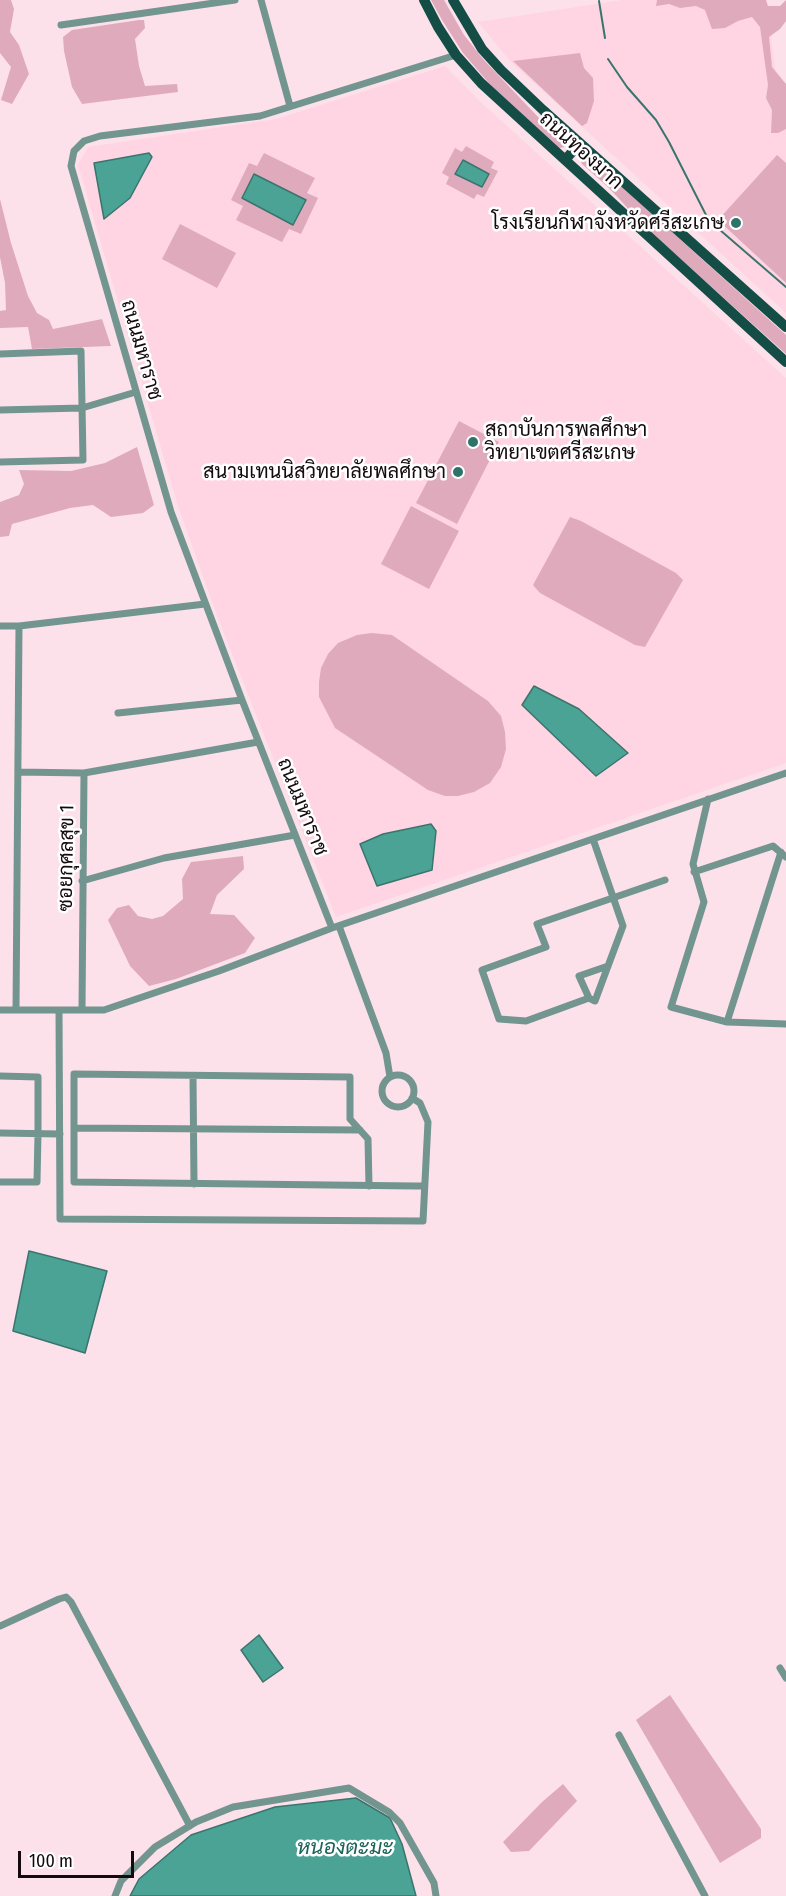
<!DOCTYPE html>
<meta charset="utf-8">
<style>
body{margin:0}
#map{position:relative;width:786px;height:1896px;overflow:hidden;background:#fde1ea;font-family:"Fira Sans Condensed",sans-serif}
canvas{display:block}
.scale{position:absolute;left:18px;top:1851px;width:116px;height:27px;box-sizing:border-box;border:3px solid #14090d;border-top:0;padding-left:8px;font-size:18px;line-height:21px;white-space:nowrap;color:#14090d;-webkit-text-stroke:4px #fff;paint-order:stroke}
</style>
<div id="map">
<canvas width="786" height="1896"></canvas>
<div class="scale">100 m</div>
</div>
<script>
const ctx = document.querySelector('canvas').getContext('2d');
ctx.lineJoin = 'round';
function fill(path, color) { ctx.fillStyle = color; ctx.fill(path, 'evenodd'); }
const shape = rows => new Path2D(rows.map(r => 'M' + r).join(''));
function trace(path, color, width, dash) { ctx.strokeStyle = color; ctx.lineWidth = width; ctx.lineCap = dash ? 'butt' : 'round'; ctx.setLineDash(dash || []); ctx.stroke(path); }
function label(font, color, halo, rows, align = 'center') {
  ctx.font = font + ' "Fira Sans Condensed",Sarabun,sans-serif'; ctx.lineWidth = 5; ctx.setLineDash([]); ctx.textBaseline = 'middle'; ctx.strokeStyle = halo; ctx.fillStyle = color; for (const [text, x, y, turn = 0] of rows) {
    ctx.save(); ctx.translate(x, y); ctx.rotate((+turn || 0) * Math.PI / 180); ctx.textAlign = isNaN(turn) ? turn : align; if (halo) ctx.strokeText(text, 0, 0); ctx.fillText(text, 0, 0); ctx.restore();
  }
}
fill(shape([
 [622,0,766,0,782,120,786,119,786,313,511,62,478,22],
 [445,66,485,106,786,378,786,763,336,917,216,613,178,506,78,165,88,147,276,119]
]), '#ffd4e3');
fill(shape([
 [0,0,11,0,14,9,10,32,19,45,29,74,12,104,1,100,11,67,0,53],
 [431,0,444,0,464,35,484,60,539,118,565,142,564,147,560,148,556,145,493,88,463,53,442,20],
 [657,0,766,0,768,6,780,6,786,0,786,21,780,29,769,37,772,67,786,84,786,129,778,133,771,133,772,110,766,98,768,85,760,27,752,17,738,21,725,28,712,29,705,10,696,6,680,8,669,4,656,6],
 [139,20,144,20,145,28,135,39,139,66,145,86,177,84,178,92,82,104,72,87,64,51,63,37,72,30],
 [580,53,584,68,593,78,594,101,587,123,582,126,513,61],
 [466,146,494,162,491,168,498,171,484,197,477,194,474,199,446,184,449,177,442,173,455,148,462,152],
 [264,153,315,178,307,193,318,198,301,234,289,229,282,242,236,220,243,206,231,200,249,163,257,166],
 [777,155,786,163,786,283,718,220],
 [586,156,589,157,786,335,786,354,646,228,609,188,582,164,581,161,582,157],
 [0,199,11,243,28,296,37,313,49,320,53,329,102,319,111,346,32,349,28,327,0,328,0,311,6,310,5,283,0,257],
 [180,224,236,253,217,288,162,259],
 [459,421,499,442,457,524,416,503],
 [137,447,154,505,143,513,111,517,93,505,70,508,12,524,9,536,0,537,0,502,19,495,24,484,19,470,71,471,105,463],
 [411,506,459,531,429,589,381,564],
 [570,517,581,521,676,573,683,580,645,647,635,645,540,593,533,585],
 [372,633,392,635,488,701,501,716,505,732,506,749,501,767,490,783,474,792,458,796,445,796,428,790,335,728,319,697,319,682,321,668,328,654,338,643,357,635],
 [243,856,244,869,217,895,210,914,234,915,255,938,245,953,176,979,149,986,130,966,108,920,117,908,129,905,138,916,152,919,163,916,183,899,182,879,191,862],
 [670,1695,761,1829,761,1838,720,1863,636,1720],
 [563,1784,577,1801,529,1851,511,1852,503,1842,542,1802]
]), '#e0aabd');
const water = shape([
 [149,153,152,157,130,198,104,219,94,163,149,153],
 [463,160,489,174,482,187,455,174,463,160],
 [254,174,306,200,293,225,242,198,254,174],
 [534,686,579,709,628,753,596,776,522,705,534,686],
 [431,824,436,831,432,870,377,886,360,844,383,834,431,824],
 [29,1251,107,1271,85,1353,13,1331,29,1251],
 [259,1635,283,1668,263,1682,241,1650,259,1635],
 [356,1798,390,1818,402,1844,416,1896,130,1896,139,1879,191,1835,275,1807,356,1798]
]);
fill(water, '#4ba396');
trace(water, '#3a756d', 1.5);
trace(shape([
 [599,1,605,38],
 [608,59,627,87,656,120,669,142,706,215,720,230,786,287]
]), '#3a756d', 2);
trace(shape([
 [261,0,290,106],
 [61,25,235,0],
 [0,354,81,351,83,460,0,462],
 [0,410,82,408,136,392],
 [0,626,19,626,205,604],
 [118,713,242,700],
 [18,772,84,773,82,1010],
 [84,773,258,742],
 [708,799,693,864,704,902,671,1007,727,1022,786,1024],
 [593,839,623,926,608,966,595,1001,589,998,579,976,608,966],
 [694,872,773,846,786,857],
 [82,881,164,858,295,835],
 [339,926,386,1053,390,1077],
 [332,928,242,700,171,512,71,166,74,151,84,141,100,136,260,116,456,55],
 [589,998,526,1021,499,1019,482,970,546,947,537,924,665,880],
 [0,1010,104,1010,219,971,332,928,786,773],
 [16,1010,19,626],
 [59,1010,60,1219,423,1221,428,1122,420,1103,412,1098],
 [727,1022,781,852],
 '382 1091a16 16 0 1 1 32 0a16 16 0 1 1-32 0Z',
 [0,1076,38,1077,38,1134,37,1182,0,1182],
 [193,1076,194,1184],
 [74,1128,360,1130],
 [0,1133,60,1134],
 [369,1186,368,1139,350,1119,350,1077,74,1074,74,1182,415,1186,424,1186],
 [0,1626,59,1599,66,1597,71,1602,190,1826],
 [780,1668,786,1678],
 [619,1735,705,1896],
 [115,1896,121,1881,155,1847,196,1822,233,1807,349,1788,389,1812,400,1823,434,1883,436,1896]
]), '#73958f', 7);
trace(shape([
 [424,0,438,27,456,55,481,83,786,362],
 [453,0,482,49,501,70,543,110,786,327],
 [565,160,580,143]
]), '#144d46', 10);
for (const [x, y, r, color] of [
 [736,223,6,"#2d7369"],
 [473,442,6,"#2d7369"],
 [458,472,6,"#2d7369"]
]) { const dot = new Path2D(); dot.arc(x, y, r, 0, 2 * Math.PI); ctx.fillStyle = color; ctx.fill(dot); trace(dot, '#fff', 2); }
label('20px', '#14090d', '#fff', [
 ["ถนนทองมาก",581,151,42],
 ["ถนนมหาราช",141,350,74],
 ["ถนนมหาราช",302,807,68],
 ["ซอยกุศลสุข 1",67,858,-89]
]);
label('20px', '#14090d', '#fff', [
 ["โรงเรียนกีฬาจังหวัดศรีสะเกษ",724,223],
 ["สถาบันการพลศึกษา",485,430,"left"],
 ["วิทยาเขตศรีสะเกษ",485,453,"left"],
 ["สนามเทนนิสวิทยาลัยพลศึกษา",446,472]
], 'right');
label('italic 21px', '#1c635a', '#fff', [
 ["หนองตะมะ",345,1848]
]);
</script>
